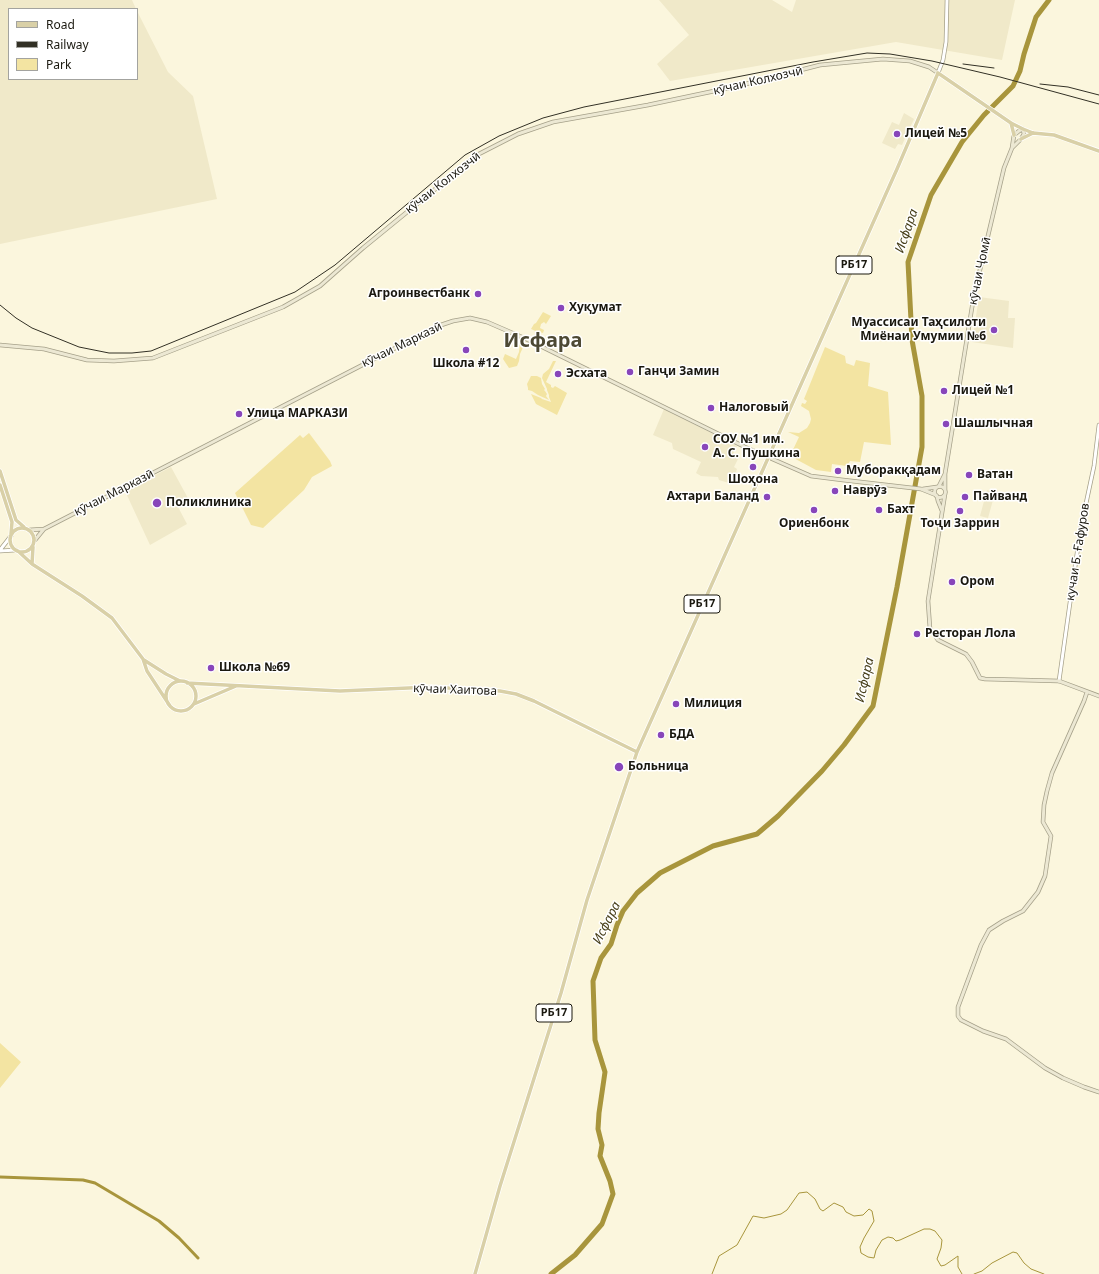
<!DOCTYPE html>
<meta charset="utf-8">
<style>
body{margin:0}
#map{position:relative;width:1099px;height:1274px;overflow:hidden;background:#fbf6dd;font-family:"Noto Sans",sans-serif}
canvas{display:block}
.legend{position:absolute;left:8px;top:8px;width:130px;height:72px;box-sizing:border-box;background:#fff;border:1px solid #a3a39f;margin:0;padding:5px 7px;list-style:none;font-size:12px;color:#1a180f}
.legend li{display:flex;align-items:center;gap:8px;height:20px}
.legend b{width:20px;border:1px solid #a3a39f}
</style>
<div id="map">
<canvas width="1099" height="1274"></canvas>
<ul class="legend">
<li><b style="height:5px;background:#d9d0a7"></b>Road</li>
<li><b style="height:5px;background:#323025"></b>Railway</li>
<li><b style="height:11px;background:#f3e4a2"></b>Park</li>
</ul>
</div>
<script>
const ctx = document.querySelector('canvas').getContext('2d');
ctx.lineJoin = 'round';
function fill(path, color) { ctx.fillStyle = color; ctx.fill(path, 'evenodd'); }
const shape = rows => new Path2D(rows.map(r => 'M' + r).join(''));
function trace(path, color, width, dash) { ctx.strokeStyle = color; ctx.lineWidth = width; ctx.lineCap = dash ? 'butt' : 'round'; ctx.setLineDash(dash || []); ctx.stroke(path); }
function label(font, color, halo, rows, align = 'center') {
  ctx.font = font + ' "Noto Sans",sans-serif'; ctx.lineWidth = 3; ctx.setLineDash([]); ctx.textBaseline = 'middle'; ctx.strokeStyle = halo; ctx.fillStyle = color; for (const [text, x, y, turn = 0] of rows) {
    ctx.save(); ctx.translate(x, y); ctx.rotate((+turn || 0) * Math.PI / 180); ctx.textAlign = isNaN(turn) ? turn : align; if (halo) ctx.strokeText(text, 0, 0); ctx.fillText(text, 0, 0); ctx.restore();
  }
}
fill(shape([
 [0,0,132,0,136,9,9,9,9,79,137,79,137,11,168,72,193,96,217,199,0,244],
 [659,0,772,0,792,12,796,0,1015,0,1002,60,896,42,670,81,657,64,689,35],
 [904,113,914,119,902,145,898,144,895,149,882,143,892,122,899,125],
 [979,297,1009,301,1008,318,1015,318,1013,348,972,342],
 [664,409,737,446,732,456,738,459,734,467,737,469,732,484,719,480,718,477,701,476,696,473,701,462,673,449,672,443,653,435],
 [171,467,189,500,178,507,187,524,150,545,125,491],
 [987,490,995,493,988,518,980,516]
]), '#f0e9c9');
fill(shape([
 [543,312,551,316,546,324,544,322,541,324,540,328,544,330,543,333,540,332,540,333,531,329,534,324,536,323],
 [520,343,524,345,520,354,519,361,517,366,509,368,503,359,505,354,516,359,519,352],
 [825,347,845,356,846,363,854,366,856,360,870,363,868,386,888,392,891,445,864,442,860,462,850,461,847,466,832,464,831,472,816,470,790,456,799,437,788,432,799,433,807,428,810,423,811,419,809,411,801,406,802,403,805,404,807,401,804,399],
 [553,361,556,361,546,382,551,385,551,387,553,388,555,386,567,393,557,415,536,404,531,394,541,398,542,399,551,402,549,397,549,395,547,390,547,389,542,378,543,374,549,369],
 [531,376,537,376,541,378,542,384,545,389,544,390,545,391,547,394,546,396,549,400,538,395,532,391,528,390,528,388,527,384],
 [309,433,330,461,332,466,312,477,304,490,263,528,251,525,235,493,300,435,303,438],
 [0,1043,21,1062,0,1088]
]), '#f3e4a2');
trace(shape([
 [712,1274,719,1256,737,1245,753,1216,764,1218,781,1214,787,1210,799,1193,807,1192,815,1199,820,1209,823,1211,834,1203,843,1207,846,1212,854,1216,863,1215,869,1209,872,1211,874,1221,864,1238,860,1247,861,1253,868,1257,874,1258,876,1250,882,1240,888,1237,893,1238,896,1241,900,1240,924,1229,930,1229,935,1231,942,1240,941,1248,937,1259,941,1266,945,1265,958,1256,958,1267,962,1274],
 [974,1274,982,1271,992,1263,1013,1252,1017,1253,1024,1263,1031,1269,1044,1274]
]), '#a8953c', 1);
trace(shape([
 [0,1177,83,1180,95,1183,159,1221,179,1238,198,1258]
]), '#a8953c', 3);
trace(shape([
 [551,1274,575,1255,602,1224,613,1194,610,1181,600,1156,602,1145,598,1129,599,1113,605,1072,595,1040,593,981,601,958,611,944,617,925,623,911,637,893,660,873,713,846,757,834,778,816,822,771,844,745,873,706,897,587,922,447,922,396,912,340,908,262,931,195,962,142,984,115,1013,86,1020,71,1024,54,1036,17,1049,0]
]), '#a8953c', 5);
const tertiary = shape([
 [938,73,943,60,946,42,947,0],
 [0,550,11,536],
 [0,551,16,550],
 [1059,681,1075,567,1081,527,1094,466,1099,425]
]);
const secondary = shape([
 [0,345,44,349,87,360,114,361,153,358,283,307,320,286,363,248,477,155,518,134,553,122,648,105,738,86,820,65,883,59,910,61,929,67,938,73],
 [939,486,945,474],
 '934.5 492a5.5 5.5 0 1 1 11 0a5.5 5.5 0 1 1-11 0Z',
 [923,489,937,487],
 [945,490,945,474,974,295,1004,168,1012,148,1014,135,1019,131,1023,129,1024,134,1021,139,1012,148],
 [945,494,928,601,930,629,938,640,966,654,972,662,980,678,985,679,1059,681,1099,696],
 [937,496,938,501,942,511],
 [29,530,44,529],
 [35,540,44,529,411,340,438,326,453,321,470,318,487,322,524,338,745,447,811,476,843,480,921,489,936,495],
 [1087,692,1084,701,1052,773,1047,791,1044,805,1043,822,1051,836,1045,876,1038,892,1023,911,1003,921,989,930,981,945,958,1007,958,1016,961,1020,983,1031,1006,1039,1045,1068,1063,1078,1084,1087,1099,1092]
]);
const primary = shape([
 [1011,123,1014,135],
 [1021,139,1033,133],
 [0,471,16,520,24,527],
 [0,485,12,522,11,534],
 '10 540a12 12 0 1 1 24 0a12 12 0 1 1-24 0Z',
 [18,551,32,564,82,596,112,618,143,659,147,671,170,706],
 [32,564,33,547],
 [144,660,166,674,180,681],
 '166 696a15 15 0 1 1 30 0a15 15 0 1 1-30 0Z',
 [187,683,340,691,431,687,500,691,516,694,534,701,637,752],
 [194,704,236,686],
 [475,1274,500,1186,561,993,587,900,637,752,897,169,938,73,1011,123,1023,129,1033,133,1054,135,1099,151]
]);
trace(tertiary, '#a5a089', 4.5);
trace(secondary, '#a5a089', 4.5);
trace(primary, '#fff', 5);
trace(tertiary, '#fff', 3);
trace(secondary, '#ece8d3', 3);
trace(primary, '#d9d0a7', 3.5);
trace(shape([
 [963,64,994,68],
 [1040,84,1068,87,1099,95],
 [0,305,16,318,32,328,79,347,109,353,132,353,151,351,295,292,335,265,465,155,499,136,543,118,584,107,813,62,867,53,890,54,932,61,1000,77,1099,104]
]), '#323025', 1);
for (const [x, y, r, color] of [
 [897,134,4,"#8846ba"],
 [478,294,4,"#8846ba"],
 [561,308,4,"#8846ba"],
 [994,330,4,"#8846ba"],
 [466,350,4,"#8846ba"],
 [630,372,4,"#8846ba"],
 [558,374,4,"#8846ba"],
 [944,391,4,"#8846ba"],
 [711,408,4,"#8846ba"],
 [239,414,4,"#8846ba"],
 [946,424,4,"#8846ba"],
 [705,447,4,"#8846ba"],
 [753,467,4,"#8846ba"],
 [838,471,4,"#8846ba"],
 [969,475,4,"#8846ba"],
 [835,491,4,"#8846ba"],
 [767,497,4,"#8846ba"],
 [965,497,4,"#8846ba"],
 [157,503,5,"#8846ba"],
 [814,510,4,"#8846ba"],
 [879,510,4,"#8846ba"],
 [960,511,4,"#8846ba"],
 [952,582,4,"#8846ba"],
 [917,634,4,"#8846ba"],
 [211,668,4,"#8846ba"],
 [676,704,4,"#8846ba"],
 [661,735,4,"#8846ba"],
 [619,767,5,"#8846ba"]
]) { const dot = new Path2D(); dot.arc(x, y, r, 0, 2 * Math.PI); ctx.fillStyle = color; ctx.fill(dot); trace(dot, '#fff', 1.5); }
for (const [x, y, w] of [
 [854,265,36],
 [702,604,36],
 [554,1013,36]
]) { const box = new Path2D(); box.roundRect(x - w / 2, y - 9, w, 18, 3); ctx.fillStyle = '#fff'; ctx.fill(box); trace(box, '#1a180f', 1); }
label('bold 11px', '#1a180f', null, [
 ["РБ17",854,265],
 ["РБ17",702,604],
 ["РБ17",554,1013]
]);
label('12px', '#1a180f', '#fff', [
 ["кӯчаи Колхозчӣ",758,81,-13],
 ["кӯчаи Колхозчӣ",443,183,-38],
 ["кӯчаи Ҷомӣ",980,271,-78],
 ["кӯчаи Марказӣ",402,345,-26],
 ["кӯчаи Марказӣ",114,493,-27],
 ["кучаи Б. Ғафуров",1078,552,-81],
 ["кӯчаи Хаитова",455,690,2]
]);
label('bold 12px', '#1a180f', '#fff', [
 ["Лицей №5",905,134],
 ["Агроинвестбанк",470,294,"right"],
 ["Хуқумат",569,308],
 ["Муассисаи Таҳсилоти",986,323,"right"],
 ["Миёнаи Умумии №6",986,337,"right"],
 ["Школа #12",466,364,"center"],
 ["Ганҷи Замин",638,372],
 ["Эсхата",566,374],
 ["Лицей №1",952,391],
 ["Налоговый",719,408],
 ["Улица МАРКАЗИ",247,414],
 ["Шашлычная",954,424],
 ["СОУ №1 им.",713,440],
 ["А. С. Пушкина",713,454],
 ["Муборакқадам",846,471],
 ["Ватан",977,475],
 ["Шоҳона",753,480,"center"],
 ["Наврӯз",843,491],
 ["Ахтари Баланд",759,497,"right"],
 ["Пайванд",973,497],
 ["Поликлиника",166,503],
 ["Бахт",887,510],
 ["Ориенбонк",814,524,"center"],
 ["Тоҷи Заррин",960,524,"center"],
 ["Ором",960,582],
 ["Ресторан Лола",925,634],
 ["Школа №69",219,668],
 ["Милиция",684,704],
 ["БДА",669,735],
 ["Больница",628,767]
], 'left');
label('italic 13px', '#48401b', '#fff', [
 ["Исфара",907,231,-71],
 ["Исфара",865,680,-77],
 ["Исфара",607,923,-63]
]);
label('bold 20px', '#4d4934', '#fff', [
 ["Исфара",543,341]
]);
</script>
